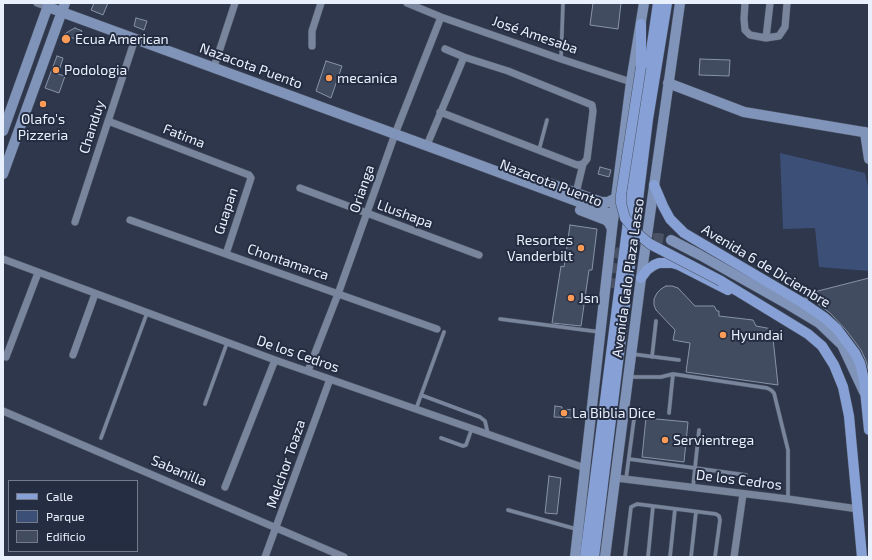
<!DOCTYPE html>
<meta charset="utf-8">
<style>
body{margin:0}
#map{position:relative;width:872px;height:560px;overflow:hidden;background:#2e374b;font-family:"Exo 2",sans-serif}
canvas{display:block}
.frame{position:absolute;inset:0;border:4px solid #e9f0fd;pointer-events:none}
.legend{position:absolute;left:8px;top:480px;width:130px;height:72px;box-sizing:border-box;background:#242d41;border:1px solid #737b8c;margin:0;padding:5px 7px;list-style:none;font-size:12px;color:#e9f0fd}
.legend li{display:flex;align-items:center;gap:8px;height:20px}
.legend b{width:20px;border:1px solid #737b8c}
</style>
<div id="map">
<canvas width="872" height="560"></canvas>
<div class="frame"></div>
<ul class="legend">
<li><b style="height:5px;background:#87a1d6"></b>Calle</li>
<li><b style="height:11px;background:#3c4f77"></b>Parque</li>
<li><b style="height:11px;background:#424c61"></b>Edificio</li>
</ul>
</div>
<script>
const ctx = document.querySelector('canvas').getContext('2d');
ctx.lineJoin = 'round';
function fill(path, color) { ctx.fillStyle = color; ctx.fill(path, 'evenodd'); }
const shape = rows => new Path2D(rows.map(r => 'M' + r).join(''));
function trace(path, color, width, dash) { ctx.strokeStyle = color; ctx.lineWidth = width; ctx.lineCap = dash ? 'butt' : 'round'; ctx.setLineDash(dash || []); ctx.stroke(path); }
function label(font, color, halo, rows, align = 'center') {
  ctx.font = font + ' "Exo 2",sans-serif'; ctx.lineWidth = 4; ctx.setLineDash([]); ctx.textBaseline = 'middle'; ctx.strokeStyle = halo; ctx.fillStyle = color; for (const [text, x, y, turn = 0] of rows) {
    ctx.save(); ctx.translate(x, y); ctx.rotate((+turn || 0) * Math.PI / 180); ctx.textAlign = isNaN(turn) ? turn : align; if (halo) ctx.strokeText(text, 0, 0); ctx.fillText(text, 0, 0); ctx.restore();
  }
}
fill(shape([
 [780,153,865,173,869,191,869,271,819,267,815,228,783,229]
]), '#3c4f77');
const building = shape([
 [94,3,108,3,103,15,91,10,94,3],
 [593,3,621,3,618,29,590,25,593,3],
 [136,18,147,21,144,30,134,26,136,18],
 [75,28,82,31,79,40,63,35,71,30,75,28],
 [57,56,63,58,58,74,65,76,59,93,45,88,57,56],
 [700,59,730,60,729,76,699,75,700,59],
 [326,61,342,66,331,98,316,91,326,61],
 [600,167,611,170,609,177,598,174,600,167],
 [570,225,597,229,592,270,589,270,581,326,552,323,561,266,564,267,570,225],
 [869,278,869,373,866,361,861,350,846,330,830,313,810,298,814,292,869,278],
 [666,286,672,286,678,288,695,306,714,306,717,311,719,311,719,316,753,320,756,326,772,329,778,385,686,372,690,343,673,340,675,330,656,310,654,305,654,299,657,293,661,289,666,286],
 [555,406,562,407,562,409,574,410,574,418,554,417,555,406],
 [646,418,688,422,684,462,642,457,646,418],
 [549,476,561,478,557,514,545,513,549,476]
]);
fill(building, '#424c61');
trace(building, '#8793aa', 1);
trace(shape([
 [611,288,615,265,619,253,623,247,634,242,658,238,671,240]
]), '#4a5366', 10, [10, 5]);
const lane = shape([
 [561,59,563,3],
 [539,150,547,120],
 [804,302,811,291],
 [500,319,600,332],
 [632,354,679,360],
 [652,357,656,321],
 [629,377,661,377,673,374,767,388,771,390,774,393,788,450,788,499],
 [421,395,480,417,485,421,488,434],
 [205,404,227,343],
 [416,409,444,332],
 [669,413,673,374],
 [101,438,147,313],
 [441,438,463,446,466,445,472,428],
 [629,459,746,475],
 [626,479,634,419],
 [693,487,699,430],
 [508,510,576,529],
 [625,557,631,507,637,504,716,514,719,516,720,520,715,557],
 [648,557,653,506],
 [670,557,675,509],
 [691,557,696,512]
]);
const street = shape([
 [37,3,48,7],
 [407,3,441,17,561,59,631,82],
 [745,3,744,19,745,30,750,35,766,38,779,36,785,27,787,3],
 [766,38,770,3],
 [312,46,312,31,321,3],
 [464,57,508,71,592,105,593,111,587,159,583,164,576,193],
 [214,67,235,3],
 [440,112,577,165,583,164],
 [108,121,249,175,251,178,226,254],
 [427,145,464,57,445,49],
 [300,188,479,255],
 [130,220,437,329],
 [75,222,135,39],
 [3,259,275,360,585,468],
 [73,355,95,294],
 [6,357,38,273],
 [308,371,338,294,395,134,441,17],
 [3,411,344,557],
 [616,478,788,499,858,509],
 [225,487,275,360],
 [265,557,330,379],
 [734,557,743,494]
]);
const secondary = shape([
 [48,7,455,156,606,212],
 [668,83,744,112,869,133],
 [3,131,49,3],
 [865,132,869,159],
 [3,174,65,3],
 [540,180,601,202,608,202,616,198],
 [580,210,606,220,609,223,612,229],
 [671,240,700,255,789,305,819,323,842,345,864,392],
 [575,557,612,229,631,82,644,3],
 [605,557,641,278,680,3]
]);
const primary = shape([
 [641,24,641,67],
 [654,185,663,206,670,219,684,233,803,303,825,318,837,329,855,353,860,363,864,380,869,430],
 [641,278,647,270,654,265,659,263,672,263,679,265,728,290],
 [721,281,808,334,822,346,834,365,843,387,849,416,862,557],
 [585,557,641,120,658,3],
 [594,557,648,119,667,3]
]);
trace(lane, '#4d5566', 4.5);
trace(street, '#4d5566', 8);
trace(secondary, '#4d5566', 11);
trace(primary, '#4d5566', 11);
trace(lane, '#79859c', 3.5);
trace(street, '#79859c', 7);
trace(secondary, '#8093b9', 10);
trace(primary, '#87a1d6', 10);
const primaryBridge = shape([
 [641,67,621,195,621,203,625,218,638,234,650,244,721,281]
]);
trace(primaryBridge, '#4d5566', 11, []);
trace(primaryBridge, '#87a1d6', 10);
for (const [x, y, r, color] of [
 [66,39,5,"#fe9c57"],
 [56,70,4,"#fe9c57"],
 [329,78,4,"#fe9c57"],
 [43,104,4,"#fe9c57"],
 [581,248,4,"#fe9c57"],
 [571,298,4,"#fe9c57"],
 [723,335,4,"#fe9c57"],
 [564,413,4,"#fe9c57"],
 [665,440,4,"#fe9c57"]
]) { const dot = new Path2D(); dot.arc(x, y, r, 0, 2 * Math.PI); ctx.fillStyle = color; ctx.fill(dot); trace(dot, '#242d41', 1.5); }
label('14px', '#e9f0fd', '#242d41', [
 ["José Amesaba",535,35,19],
 ["Nazacota Puento",251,66,20],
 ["Chanduy",92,127,-72],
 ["Fatima",184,136,21],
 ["Nazacota Puento",551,183,21],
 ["Orianga",362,189,-71],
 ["Guapan",226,211,-72],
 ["Llushapa",405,214,20],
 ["Chontamarca",288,262,19],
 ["Avenida 6 de Diciembre",766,266,31],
 ["Avenida Galo Plaza Lasso",628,278,-82],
 ["De los Cedros",298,354,19],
 ["Melchor Toaza",286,464,-71],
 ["Sabanilla",179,471,23],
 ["De los Cedros",739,480,7]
]);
label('14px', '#e9f0fd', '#242d41', [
 ["Ecua American",75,39],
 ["Podologia",64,70],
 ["mecanica",337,78],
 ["Olafo's",43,119,"center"],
 ["Pizzeria",43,135,"center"],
 ["Resortes",573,240,"right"],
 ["Vanderbilt",573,256,"right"],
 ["Jsn",579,298],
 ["Hyundai",731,335],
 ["La Biblia Dice",572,413],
 ["Servientrega",673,440]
], 'left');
</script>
